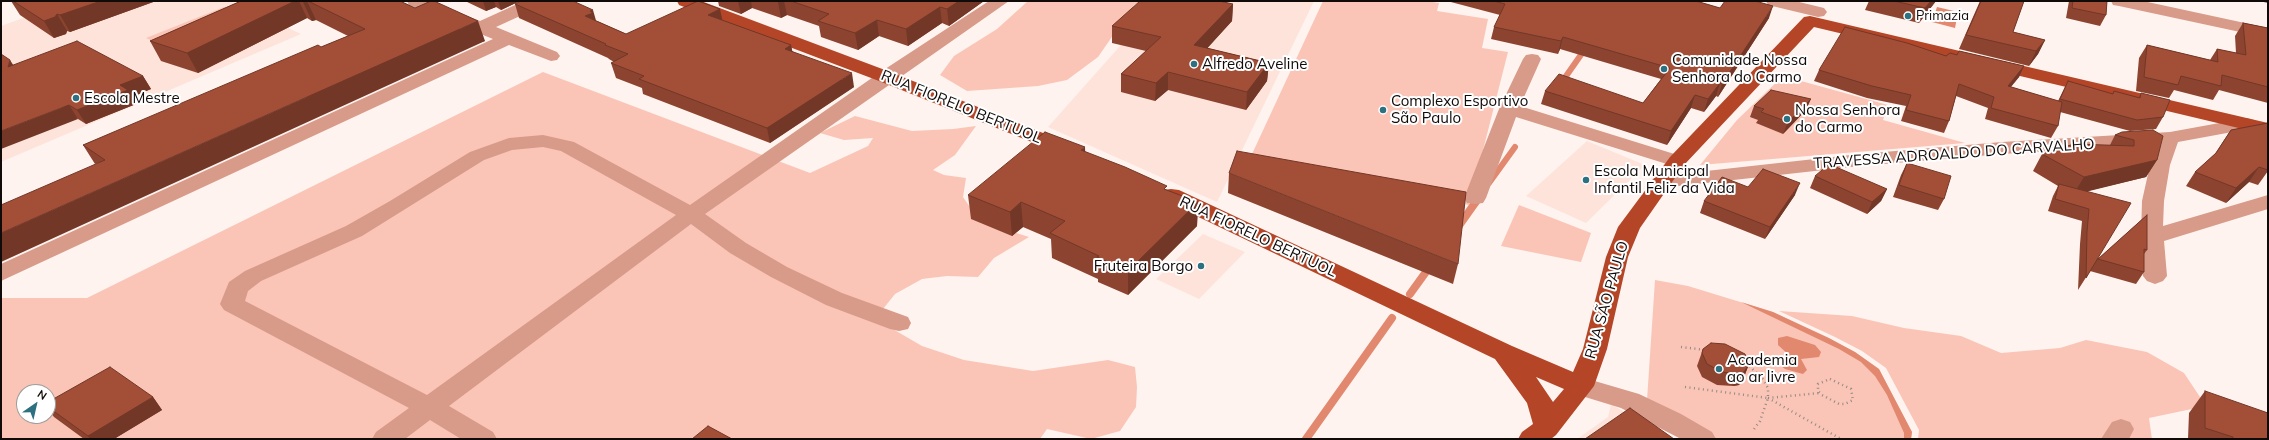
<!DOCTYPE html>
<meta charset="utf-8">
<style>
body{margin:0}
#map{position:relative;width:2269px;height:440px;overflow:hidden;background:#fef3ef;font-family:Mulish,sans-serif}
canvas{display:block}
.frame{position:absolute;inset:0;border:2px solid #100a08;pointer-events:none}
.north{position:absolute;left:16px;top:384px;width:40px;height:40px;box-sizing:border-box;background:#fff;border:1px solid #9f9d9c;border-radius:50%;rotate:34deg;font-size:11px;font-weight:700;line-height:16px;text-align:center;color:#100a08}
.north::after{content:'';display:block;margin:auto;width:14px;height:18px;background:#2d7181;clip-path:polygon(50% 0,100% 100%,50% 72%,0 100%)}
</style>
<div id="map">
<canvas width="2269" height="440"></canvas>
<div class="frame"></div>
<div class="north">N</div>
</div>
<script>
const ctx = document.querySelector('canvas').getContext('2d');
ctx.lineJoin = 'round';
function fill(path, color) { ctx.fillStyle = color; ctx.fill(path, 'evenodd'); }
const shape = rows => new Path2D(rows.map(r => 'M' + r).join(''));
function trace(path, color, width, dash) { ctx.strokeStyle = color; ctx.lineWidth = width; ctx.lineCap = dash ? 'butt' : 'round'; ctx.setLineDash(dash || []); ctx.stroke(path); }
function label(font, color, halo, rows, align = 'center') {
  ctx.font = font + ' Mulish,sans-serif'; ctx.lineWidth = 4; ctx.setLineDash([]); ctx.textBaseline = 'middle'; ctx.strokeStyle = halo; ctx.fillStyle = color; for (const [text, x, y, turn = 0] of rows) {
    ctx.save(); ctx.translate(x, y); ctx.rotate((+turn || 0) * Math.PI / 180); ctx.textAlign = isNaN(turn) ? turn : align; if (halo) ctx.strokeText(text, 0, 0); ctx.fillText(text, 0, 0); ctx.restore();
  }
}
fill(shape([
 [70,1,230,1,301,34,1,162,1,26],
 [1160,1,1314,1,1217,202,1048,127],
 [1587,141,1645,165,1586,223,1526,196],
 [1203,234,1245,252,1199,299,1156,279],
 [1611,404,1670,439,1577,439,1608,417]
]), '#fee3db');
fill(shape([
 [1028,1,1142,1,1134,5,1098,57,1067,80,1038,86,967,91,940,75,954,56,997,29],
 [1323,1,1427,1,1439,3,1437,11,1488,19,1482,48,1508,52,1469,205,1246,167],
 [224,7,244,15,166,48,146,38],
 [543,72,810,173,868,146,873,138,844,140,820,133,855,116,912,131,953,129,976,126,955,155,933,170,944,175,966,178,963,197,974,213,1010,231,1029,237,994,258,978,277,947,276,922,279,895,294,883,309,891,328,922,346,964,360,1033,371,1108,360,1135,367,1137,387,1136,407,1120,431,1091,439,1047,429,1040,439,1,439,1,298,87,298],
 [24,392,48,392,48,416,24,416],
 [1783,76,1888,105,1883,120,1965,143,1700,165,1737,120],
 [1519,205,1591,233,1581,262,1501,246],
 [1655,280,1688,286,1773,312,1855,352,1879,369,1912,432,1911,439,1712,439,1647,400],
 [1779,311,1852,316,1904,328,1961,336,2001,353,2060,348,2086,340,2147,352,2184,373,2206,406,2149,418,2152,439,1918,439,1919,430,1886,368,1862,351,1835,337]
]), '#fac5b6');
fill(shape([
 [1937,7,1958,12,1955,28,1932,22],
 [1741,302,1773,312,1829,338,1855,352,1879,369,1912,432,1911,439,1904,439,1904,433,1887,395,1875,376,1861,362,1839,349],
 [1787,336,1815,345,1821,352,1819,357,1801,359,1807,370,1803,374,1785,369,1781,366,1783,362,1791,357,1778,345,1778,338]
]), '#e2886f');
trace(shape([
 [1564,79,1585,49],
 [1489,183,1515,147]
]), '#e2886f', 6);
trace(shape([
 [1458,227,1480,196],
 [1410,294,1431,265],
 [1306,439,1392,318]
]), '#e2886f', 8);
trace(shape([
 [1681,347,1706,350],
 [1746,363,1762,378,1768,388,1768,398],
 [1830,379,1851,389,1853,400,1845,404,1839,404,1822,395,1818,391,1818,384,1830,379],
 [1685,387,1768,398,1760,421,1754,429],
 [1768,398,1841,439],
 [1768,398,1820,393]
]), '#938a87', 2.5, [1, 3.5]);
fill(shape([
 [407,1,430,1,480,21,524,1,546,1,544,5,496,27,557,52,560,56,557,60,551,61,509,45,1,281,1,264,493,39,409,5,407,1],
 [989,1,1009,1,705,214,746,243,787,267,842,293,908,317,911,323,908,329,899,331,890,329,826,305,771,277,730,253,691,224,449,406,493,432,497,439,461,439,430,420,405,439,372,439,376,432,409,408,224,310,220,304,229,282,245,271,346,226,390,201,470,152,509,138,543,135,574,142,690,205,879,73,989,1],
 [543,147,561,151,676,215,427,395,245,301,248,291,261,281,362,236,484,160,512,150,543,147],
 [1766,1,1795,1,1824,8,1827,12,1824,16,1818,17,1768,5,1766,1],
 [2111,1,2143,1,2268,28,2268,38,2119,6,2113,5,2111,1],
 [1532,54,1538,55,1541,59,1520,106,1684,157,1687,161,1684,165,1677,167,1670,165,1516,117,1486,198,1483,203,1475,204,1467,203,1464,198,1499,109,1523,59,1526,55,1532,54],
 [2247,118,2254,120,2257,124,2254,128,2178,142,2170,165,2164,201,2163,226,2268,195,2268,209,2164,241,2167,276,2163,281,2155,284,2147,281,2143,276,2141,237,2142,201,2150,165,2157,145,2002,154,1860,166,1661,188,1654,186,1650,182,1654,178,1661,176,1860,154,2002,142,2170,132,2247,118],
 [1581,377,1639,394,1681,414,1712,432,1716,439,1681,439,1621,408,1572,393,1568,386,1572,379,1581,377],
 [2121,419,2130,422,2134,429,2129,439,2101,439,2112,422,2121,419]
]), '#d89a89');
fill(shape([
 [677,1,701,1,893,73,1073,145,1076,149,1073,153,1066,155,1059,153,879,81,679,5,677,1],
 [1810,16,2268,123,2268,135,1814,27,1684,165,1640,228,1628,257,1607,349,1594,386,1556,435,1551,439,1518,439,1522,432,1533,424,1527,403,1495,359,1163,200,1160,195,1163,190,1171,189,1179,190,1512,346,1573,372,1583,349,1606,257,1618,227,1670,157,1804,17,1810,16],
 [1536,377,1564,389,1553,402,1536,377]
]), '#b44627');
fill(shape([
 [11,1,156,1,70,32,67,31,66,34,54,38,20,15],
 [241,1,400,1,485,41,95,164,83,145,348,36,316,20,312,21,307,18,198,73,161,61,150,41],
 [465,1,520,1,501,10,496,7,486,11],
 [718,1,984,1,949,26,942,23,908,46,879,36,858,50,821,37,819,26,787,15,781,18,752,8,741,14,719,6],
 [1447,1,1696,1,1720,8,1769,18,1718,97,1716,96,1704,112,1691,108,1667,145,1541,104,1545,91,1643,103,1661,79,1560,49,1558,54,1491,39,1494,27,1500,15],
 [1869,1,1936,1,1919,23,1865,10],
 [1980,1,2024,1,2013,32,2045,40,2038,54,2029,66,1959,49],
 [2069,1,2107,1,2106,15,2100,26,2066,18],
 [2259,1,2268,1,2268,3],
 [515,4,597,21,626,34,722,20,791,45,792,51,854,87,770,143,643,94,642,88,616,78,611,63,614,62,609,59,608,58,519,18],
 [1233,4,1232,21,1207,48,1269,63,1267,81,1246,110,1168,90,1155,101,1121,92,1121,74,1146,51,1112,43,1112,26],
 [2243,23,2268,28,2268,103,2219,90,2213,100,2174,90,2169,98,2136,91,2139,58,2147,45,2210,60,2217,49,2236,53,2235,36],
 [1957,55,2024,66,2019,77,2011,87,2058,101,2068,81,2112,94,2114,91,2138,98,2141,93,2163,117,2156,129,2130,131,2060,112,2058,126,2051,138,1985,119,1988,108,1956,96,1949,121,1944,133,1901,121,1906,106,1867,98,1814,81,1819,70],
 [13,65,143,76,151,89,132,97,136,104,86,124,78,119],
 [1754,106,1806,110,1783,134,1756,123,1758,120,1750,117],
 [2268,123,2268,171,2258,185,2249,182,2226,203,2186,186,2195,172,2215,154,2231,130],
 [2153,130,2157,160,2146,177,2087,191,2098,259,2147,215,2147,250,2144,254,2144,272,2136,284,2090,271,2078,290,2080,244,2082,221,2048,211,2053,196,2058,186,2033,171,2042,154,2110,145,2115,135],
 [1085,152,1167,190,1198,202,1197,226,1128,295,1098,282,1098,279,1052,258,1051,239,1023,227,1012,236,971,219,968,195],
 [1907,163,1944,199,1938,210,1893,197,1901,175],
 [1229,173,1458,264,1453,284,1228,193],
 [1815,176,1887,189,1881,201,1867,214,1810,188],
 [1748,187,1795,195,1765,239,1700,213,1704,201],
 [1703,349,1749,364,1744,377,1739,385,1733,386,1717,385,1702,377,1697,366],
 [2205,391,2268,439,2188,439,2189,413],
 [153,397,162,410,114,439,84,439,54,417,48,409,48,402]
]), '#8c4430');
fill(shape([
 [101,1,156,1,70,32,60,15],
 [295,1,299,1,307,18,198,73,187,53],
 [305,1,307,1,316,20,312,21,303,2],
 [483,1,494,1,496,7,486,11],
 [498,1,520,1,501,10],
 [738,1,751,1,752,8,741,14],
 [779,1,784,1,787,15,781,18,778,2],
 [959,1,984,1,949,26,947,9],
 [1931,1,1936,1,1919,23,1925,8],
 [1233,4,1232,21,1194,63,1194,45],
 [1773,6,1769,18,1718,97,1722,84],
 [940,7,942,23,908,46,906,29],
 [720,9,723,23,708,15],
 [593,10,597,24,585,16,590,11],
 [57,14,67,31,66,34,54,38,44,21],
 [877,20,879,36,858,50,855,33],
 [478,21,485,41,1,262,1,233],
 [1563,37,1560,49,1558,54,1561,41],
 [2045,40,2038,54,2029,66,2036,51],
 [791,45,794,59,785,49],
 [10,60,19,74,8,67],
 [1269,63,1267,81,1246,110,1247,92],
 [2024,66,2019,77,2002,97,2008,86],
 [1168,72,1168,90,1155,101,1156,83],
 [852,73,854,87,770,143,767,128],
 [143,76,151,89,132,97,136,104,86,124,77,110,120,85],
 [1720,83,1716,96,1704,112,1708,99],
 [1695,95,1691,108,1667,145,1671,131],
 [1811,99,1806,110,1783,134,1788,122],
 [69,105,78,119,1,149,1,131],
 [1085,147,1086,170,1081,150],
 [2157,160,2146,177,2073,195,2084,177],
 [2259,167,2249,182,2226,203,2236,188],
 [1800,183,1795,195,1765,239,1770,227],
 [1887,189,1881,201,1867,214,1872,202],
 [1021,202,1023,227,1012,236,1010,212],
 [1198,202,1197,226,1128,295,1128,271],
 [1749,364,1744,377,1739,385,1733,386,1738,374],
 [153,397,162,410,114,439,90,439,88,436]
]), '#723727');
const building = shape([
 [13,1,101,1,60,15,57,14,55,17,44,21,13,1],
 [241,1,295,1,187,53,150,41,241,1],
 [308,1,400,1,415,8,431,1,434,1,478,21,1,233,1,205,105,160,83,145,318,45,321,47,365,29,308,1],
 [521,1,573,1,593,10,590,11,593,13,585,16,626,34,698,1,720,9,708,15,791,45,785,49,852,73,767,128,639,79,644,76,611,63,628,54,605,45,606,44,515,4,521,1],
 [791,1,959,1,947,9,940,7,906,29,877,20,855,33,818,21,829,14,791,1],
 [1140,1,1219,1,1233,4,1194,45,1269,63,1247,92,1168,72,1156,83,1121,74,1161,37,1112,26,1140,1],
 [1494,1,1696,1,1720,8,1725,1,1755,1,1773,6,1722,84,1720,83,1708,99,1695,95,1671,131,1545,91,1559,74,1643,103,1670,68,1563,37,1561,41,1494,27,1505,4,1494,1],
 [1894,1,1931,1,1925,8,1894,1],
 [1981,1,2024,1,2013,32,2045,40,2036,51,1966,35,1981,1],
 [2073,1,2107,1,2106,15,2072,8,2073,1],
 [2243,23,2268,28,2268,87,2222,75,2221,86,2181,76,2178,85,2144,77,2147,45,2218,62,2217,49,2246,55,2243,23],
 [1845,27,1907,43,1946,56,1950,53,1957,55,1959,51,2024,66,2008,86,2062,102,2058,126,1991,108,1994,97,1959,84,1949,121,1906,110,1911,95,1872,86,1819,70,1845,27],
 [77,41,143,76,120,85,128,90,77,110,69,105,1,131,1,54,10,60,8,67,77,41],
 [2068,81,2113,94,2114,91,2140,98,2141,93,2170,100,2163,117,2137,120,2060,99,2068,81],
 [1771,90,1811,99,1788,122,1761,112,1764,109,1754,106,1771,90],
 [2268,123,2268,170,2259,167,2236,188,2195,172,2216,153,2231,130,2268,123],
 [2153,130,2163,136,2157,160,2084,177,2042,154,2074,144,2134,146,2134,140,2115,135,2122,132,2153,130],
 [1045,132,1085,147,1081,150,1125,167,1167,186,1164,189,1198,202,1128,271,1097,257,1099,256,1050,233,1065,221,1021,202,1010,212,968,195,1045,132],
 [1237,151,1466,192,1458,264,1229,173,1237,151],
 [1907,163,1951,176,1944,199,1899,185,1907,163],
 [1829,164,1887,189,1872,202,1815,176,1829,164],
 [1763,169,1800,183,1770,227,1704,201,1722,177,1748,187,1763,169],
 [2059,184,2131,203,2086,278,2087,232,2089,209,2055,199,2059,184],
 [2147,215,2147,250,2144,249,2144,272,2098,259,2147,215],
 [1711,343,1725,344,1745,354,1749,364,1744,372,1738,374,1722,372,1707,364,1702,353,1703,349,1711,343],
 [110,367,153,397,88,436,48,407,48,402,110,367],
 [2205,391,2268,413,2268,439,2233,439,2233,437,2205,428,2205,391],
 [1630,408,1674,439,1585,439,1630,408],
 [708,426,732,439,692,439,708,426]
]);
fill(building, '#a34f38');
trace(building, '#723727', 1);
for (const [x, y, r, color] of [
 [1908,16,4,"#2d7181"],
 [1194,64,4,"#2d7181"],
 [1664,69,4,"#2d7181"],
 [76,98,4,"#2d7181"],
 [1383,110,4,"#2d7181"],
 [1787,119,4,"#2d7181"],
 [1586,180,4,"#2d7181"],
 [1201,266,4,"#2d7181"],
 [1719,369,4,"#2d7181"]
]) { const dot = new Path2D(); dot.arc(x, y, r, 0, 2 * Math.PI); ctx.fillStyle = color; ctx.fill(dot); trace(dot, '#fff', 1.5); }
label('13px', '#100a08', '#fff', [
 ["Primazia",1916,16]
], 'left');
label('15px', '#100a08', '#fff', [
 ["Comunidade Nossa",1672,60],
 ["Senhora do Carmo",1672,77],
 ["Alfredo Aveline",1202,64],
 ["Escola Mestre",84,98],
 ["Complexo Esportivo",1391,101],
 ["São Paulo",1391,118],
 ["Nossa Senhora",1795,110],
 ["do Carmo",1795,127],
 ["Escola Municipal",1594,171],
 ["Infantil Feliz da Vida",1594,188],
 ["Fruteira Borgo",1193,266,"right"],
 ["Academia",1727,360],
 ["ao ar livre",1727,377]
], 'left');
label('15px', '#100a08', '#fff', [
 ["RUA FIORELO BERTUOL",961,107,22],
 ["TRAVESSA ADROALDO DO CARVALHO",1954,154,-4],
 ["RUA FIORELO BERTUOL",1258,237,25],
 ["RUA SÃO PAULO",1607,300,-74]
]);
</script>
